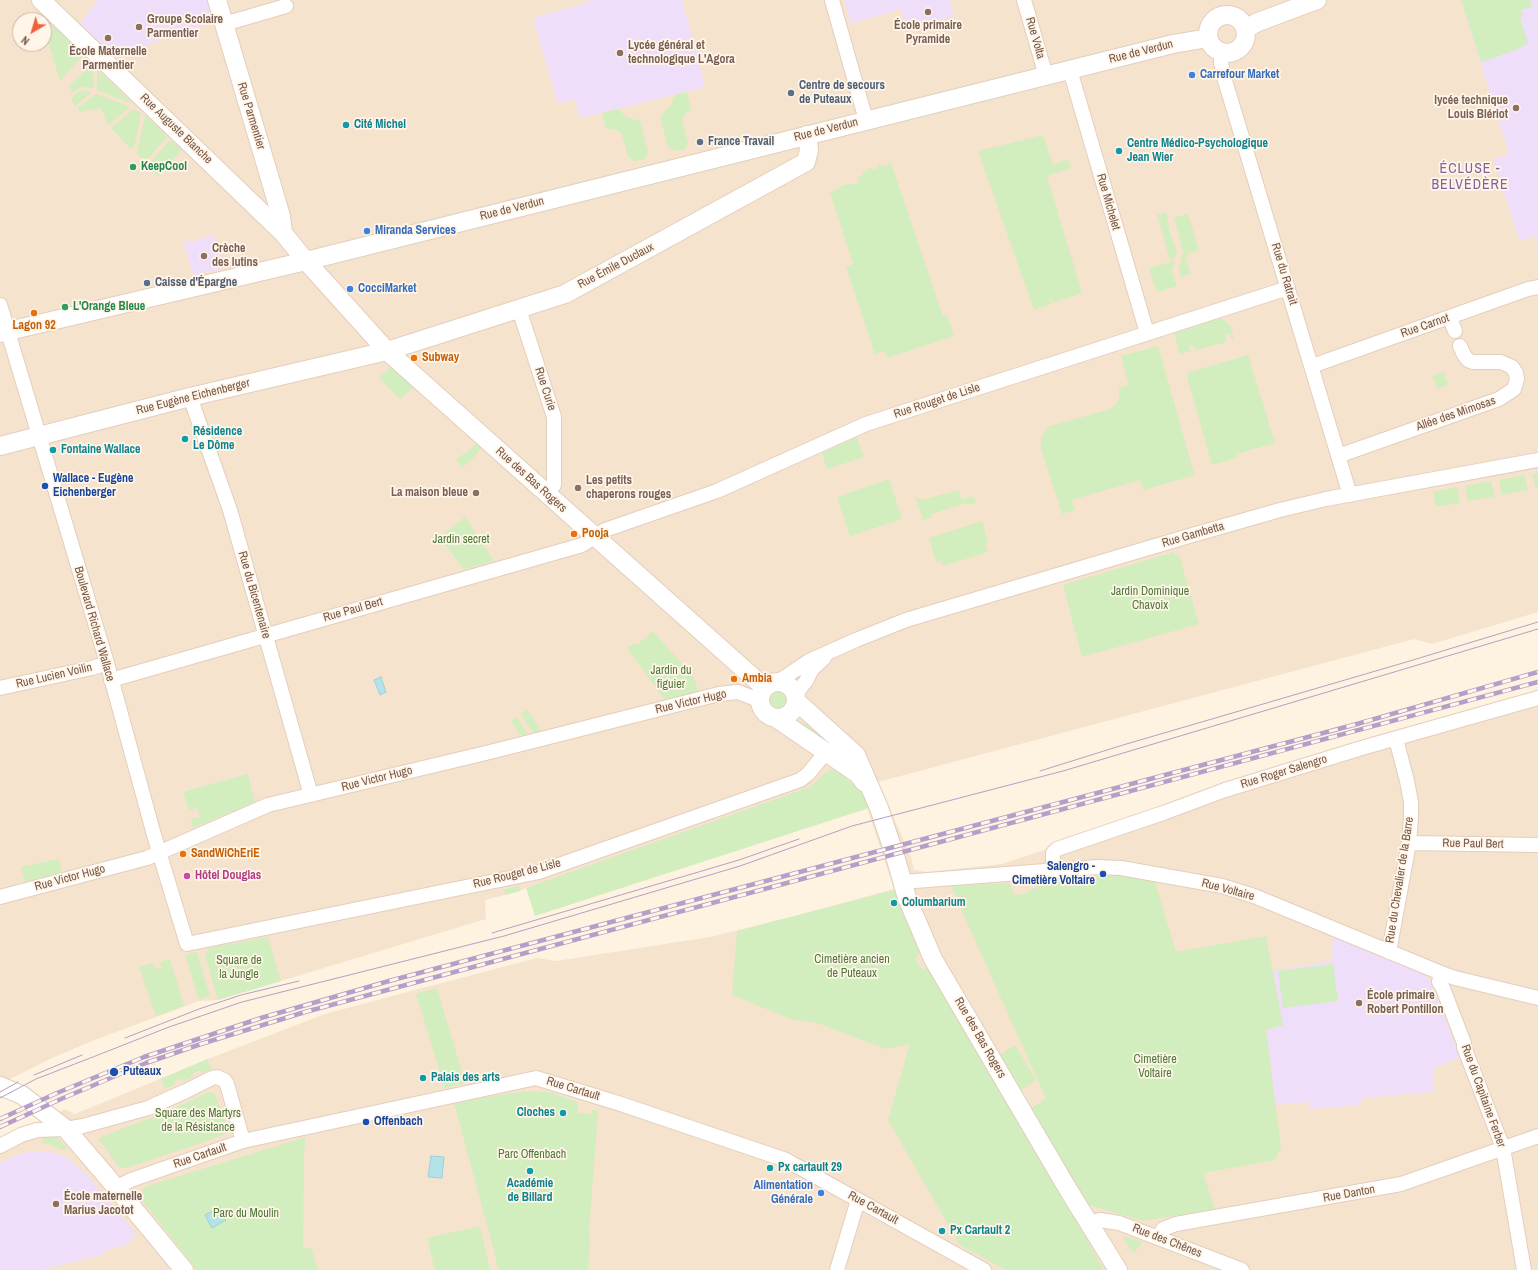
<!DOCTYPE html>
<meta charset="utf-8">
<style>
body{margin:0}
#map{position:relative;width:1538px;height:1270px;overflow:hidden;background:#fef2e1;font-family:"Archivo Narrow",sans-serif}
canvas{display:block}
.north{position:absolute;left:12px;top:12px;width:40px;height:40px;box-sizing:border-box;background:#fff6e9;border:1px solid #c9b6a8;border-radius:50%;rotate:218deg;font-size:11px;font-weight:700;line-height:16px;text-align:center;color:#775646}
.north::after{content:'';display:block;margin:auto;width:14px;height:18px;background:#f2603b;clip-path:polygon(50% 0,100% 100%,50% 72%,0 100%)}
</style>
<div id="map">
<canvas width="1538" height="1270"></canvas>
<div class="north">N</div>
</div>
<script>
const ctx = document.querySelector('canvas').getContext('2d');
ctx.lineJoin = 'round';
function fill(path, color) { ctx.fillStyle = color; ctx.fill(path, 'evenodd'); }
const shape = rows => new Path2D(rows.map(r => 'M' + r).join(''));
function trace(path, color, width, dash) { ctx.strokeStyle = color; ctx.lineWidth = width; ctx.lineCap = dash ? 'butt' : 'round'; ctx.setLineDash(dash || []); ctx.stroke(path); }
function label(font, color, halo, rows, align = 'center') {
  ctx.font = font + ' "Archivo Narrow",sans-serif'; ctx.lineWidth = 3.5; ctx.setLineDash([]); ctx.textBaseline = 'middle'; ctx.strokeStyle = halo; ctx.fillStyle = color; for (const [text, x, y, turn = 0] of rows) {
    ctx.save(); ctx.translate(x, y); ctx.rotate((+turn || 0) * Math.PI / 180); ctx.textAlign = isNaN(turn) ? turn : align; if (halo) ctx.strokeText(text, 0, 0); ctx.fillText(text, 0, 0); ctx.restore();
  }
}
fill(shape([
 [0,0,1538,0,1538,612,1432,644,1414,639,878,782,911,857,914,870,927,872,1002,864,1288,768,1538,694,1538,1270,0,1270,0,1143,65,1109,75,1114,208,1059,325,1014,415,990,537,958,556,961,710,937,795,916,894,889,866,805,526,888,520,891,485,900,486,919,218,1000,199,1001,92,1041,50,1059,0,1084],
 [20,20,44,20,44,44,20,44]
]), '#f6e3ce');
fill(shape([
 [98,0,207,0,214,22,179,33,113,58,79,25],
 [589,0,682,0,695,46,705,87,580,118,575,99,558,104,533,18,589,2],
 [844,0,949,0,954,16,907,29,901,9,851,24],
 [1461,0,1538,0,1538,245,1535,236,1520,241,1493,159,1509,154],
 [214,235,225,268,210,272,210,270,194,276,183,242,190,240,191,242],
 [1333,937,1425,975,1430,980,1460,1057,1434,1068,1433,1092,1361,1098,1362,1105,1310,1109,1309,1102,1276,1105,1266,1030,1283,1025,1273,971,1332,961],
 [38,1151,57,1153,69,1159,86,1174,136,1233,128,1244,104,1251,105,1254,41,1270,0,1270,0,1163,22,1153]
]), '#efdefa');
fill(shape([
 [1461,0,1530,0,1532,7,1521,10,1523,16,1520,17,1528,43,1516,50,1481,62],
 [47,19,79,50,78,52,82,56,60,81,44,27,44,21],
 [90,66,92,67,94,86,92,88,81,87,72,93,70,85],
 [97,69,133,104,97,90],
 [86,90,90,92,90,94,75,106,71,99,79,92],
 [687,92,691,109,685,114,682,121,688,143,686,146,686,149,676,151,668,147,660,116,670,106,675,95],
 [96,94,130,107,108,125,101,108,80,112,78,108],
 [134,109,141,113,134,148,130,148,111,128],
 [617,109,627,117,640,121,648,152,644,159,633,162,632,159,628,157,622,134,615,129,606,129,602,113],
 [145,115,167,136,148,159,142,158,137,154],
 [1043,135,1053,165,1068,159,1071,168,1047,176,1082,293,1053,303,1052,300,1050,300,1051,304,1034,310,978,151],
 [170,140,182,150,158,176,147,166],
 [891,163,943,316,947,315,954,336,887,358,885,351,875,354,846,267,853,264,830,192,839,189,838,187,851,183,852,185,860,182,858,177,863,175,863,173,866,172,865,170,872,168,873,170,878,168,878,166,882,165,883,166],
 [1166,212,1170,232,1177,252,1174,259,1170,260,1157,215],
 [1188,214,1199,250,1187,254,1188,257,1185,258,1191,273,1180,277,1179,270,1183,251,1174,218],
 [1175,261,1172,271,1177,286,1157,292,1149,268],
 [1221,318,1230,325,1234,338,1231,339,1231,335,1226,334,1226,342,1196,350,1193,344,1189,347,1191,351,1180,354,1174,333],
 [1158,346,1194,473,1192,476,1143,490,1140,480,1072,500,1075,510,1062,514,1041,449,1041,439,1047,427,1110,409,1115,405,1119,399,1119,388,1129,385,1121,356],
 [1248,355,1275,443,1236,454,1237,458,1212,465,1187,377,1188,376,1187,373],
 [390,367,413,387,400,399,379,378],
 [1444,372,1448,385,1437,389,1432,376],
 [857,437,864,457,827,469,822,453],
 [477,444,481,447,474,457,462,468,456,460],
 [1538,473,1538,488,1536,489,1532,474],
 [1524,475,1528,490,1502,495,1499,480],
 [889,479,902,519,850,536,837,497],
 [1491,481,1495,496,1468,501,1465,486],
 [1457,487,1460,503,1436,507,1433,492],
 [959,490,962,500,974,496,976,503,967,505,966,503,931,514,932,517,923,520,915,495,917,498,922,500],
 [465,517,489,553,494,561,464,569,439,537],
 [982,521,988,542,985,543,988,552,943,566,940,560,936,562,929,538],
 [1174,552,1175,556,1179,555,1199,624,1082,657,1063,585],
 [653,631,694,678,699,693,665,700,627,648,635,643,637,645],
 '770 700a8 8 0 1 1 16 0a8 8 0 1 1-16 0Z',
 [527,710,534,720,540,731,533,732,521,714],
 [516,717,528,734,520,735,511,721],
 [804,723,809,723,827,739,828,744,802,727],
 [830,769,839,772,852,784,857,783,865,797,869,808,535,916,526,888,810,787],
 [248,774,255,802,193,828,191,819,200,817,197,808,189,810,183,792],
 [59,859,62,872,25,882,21,867],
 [1119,875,1155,882,1176,952,1266,936,1283,1025,1266,1030,1281,1148,1275,1160,1203,1173,1215,1209,1143,1221,1090,1205,1086,1202,1031,1108,1046,1099,951,886,1009,883,1014,895,1023,894,1041,885,1047,880],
 [519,886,520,891,505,895,504,889],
 [894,890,921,952,916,958,918,966,923,969,930,968,1104,1270,1006,1270,960,1245,888,1120,910,1044,886,1049,817,1023,791,1019,732,995,737,931],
 [268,937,281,981,218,1000,205,955,209,948],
 [197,952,210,996,199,1000,185,955],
 [170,959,184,1006,156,1016,139,967,153,963,155,969,161,968,160,962],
 [1333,964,1338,1001,1283,1008,1278,971],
 [437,988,465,1083,445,1088,416,994],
 [1015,1045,1036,1080,1021,1090,1000,1055],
 [207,1059,212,1069,201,1073,200,1070,192,1074,193,1077,182,1081,180,1078,174,1081,176,1084,165,1089,161,1079],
 [524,1091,549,1092,577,1102,578,1113,592,1114,592,1110,598,1111,589,1231,590,1246,588,1270,498,1270,496,1263,497,1262,454,1103],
 [209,1092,215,1094,227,1128,224,1135,127,1168,119,1167,98,1138,159,1115],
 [43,1136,56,1137,67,1147,65,1151,49,1144,43,1143],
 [306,1137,304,1152,303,1249,311,1247,318,1270,197,1270,140,1198,144,1187],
 [480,1226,490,1270,435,1270,427,1238],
 [1125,1236,1143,1242,1134,1253,1123,1239]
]), '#d2edbe');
const water = shape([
 [381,677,386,692,380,695,374,680,381,677],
 [431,1156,444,1157,442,1178,428,1177,431,1156],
 [220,1207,226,1220,212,1228,205,1215,220,1207]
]);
fill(water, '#b4e2e9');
trace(water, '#99d3dc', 1);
const minor = shape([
 [832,0,866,120],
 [1024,0,1046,76],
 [224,24,286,6],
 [1221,52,1221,62,1223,74,1350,495],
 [1070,70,1147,333],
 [0,305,107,663,154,835,187,944,539,872,800,780,808,774,826,752],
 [519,309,554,417,554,485,547,493],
 [1450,318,1455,331],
 [1312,366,1528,289,1538,287],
 [190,397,230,510,311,795],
 [1338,456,1499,399,1514,389,1517,379,1516,373,1512,367,1501,362,1473,362,1468,360,1464,355,1460,346],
 [111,680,582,545,605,530,717,491,866,424,1288,288],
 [776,683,809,661,856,640,906,620,1189,536,1280,510,1326,499,1538,460],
 [0,688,92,668,107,663],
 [795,695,806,681,812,669,824,658],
 [1409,843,1538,845],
 [1053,871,1053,853,1057,849,1166,812,1225,790,1365,747,1538,698],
 [902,882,1097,867,1121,868,1222,886,1254,896,1441,973,1455,978,1538,998],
 [0,897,147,858,268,805,490,752,719,694,738,692,761,701],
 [1389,952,1409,843,1411,817,1411,802,1407,781,1396,739],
 [1441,973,1439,982,1442,986,1464,1043,1464,1047,1503,1148,1524,1270],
 [0,1146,21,1135,37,1130,66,1129,83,1126,148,1108,186,1091,212,1078,217,1077,224,1080,227,1084,243,1141],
 [115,1188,131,1180,243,1141,536,1078,621,1104,786,1160,984,1270],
 [1090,1223,1100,1220,1119,1223,1242,1270],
 [1159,1237,1163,1229,1176,1224,1401,1184,1538,1136],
 [837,1270,858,1200]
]);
const tertiary = shape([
 [41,0,283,233,306,261,387,351,765,688],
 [217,0,281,216,283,233],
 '1208 34a19 19 0 1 1 38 0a19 19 0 1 1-38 0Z',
 [1245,29,1258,22,1317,0],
 [0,333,306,261,1173,44,1208,38],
 [0,446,190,397,387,351,565,294,806,162,809,150,807,135],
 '760 700a18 18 0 1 1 36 0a18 18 0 1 1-36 0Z',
 [796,701,856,755,879,808,895,856,907,898,933,959,1069,1191,1118,1270],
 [776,718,858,774,864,782],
 [0,1086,22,1095,66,1129,108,1178,184,1270]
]);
trace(minor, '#e3cebc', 16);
trace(tertiary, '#e3cebc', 20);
trace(minor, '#fff', 14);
trace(tertiary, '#fff', 18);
trace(shape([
 [1040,771,1123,745,1403,663,1538,622],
 [492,933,739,860,799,839],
 [125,1038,199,1009,241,995,299,981],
 [34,1075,82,1055],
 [0,1092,18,1082],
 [0,1098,36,1079,98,1055,169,1027,242,1002,504,936,740,866,852,826,1063,771,1538,629]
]), '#b49fc8', 1);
const rail = shape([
 [0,1119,57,1093,144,1057,261,1018,389,981,1357,724,1538,672],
 [0,1127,61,1099,146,1063,201,1044,305,1012,1538,682]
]);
trace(rail, '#b49fc8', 4.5);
trace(rail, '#fff6e9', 3, [9]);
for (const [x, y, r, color] of [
 [928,12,4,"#8d6e63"],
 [139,27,4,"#8d6e63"],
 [108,38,4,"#8d6e63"],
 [620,53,4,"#8d6e63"],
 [1192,75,4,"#3f7fe0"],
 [791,93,4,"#5c6f8a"],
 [1516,108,4,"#8d6e63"],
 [346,125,4,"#0f9aa8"],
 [700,142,4,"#5c6f8a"],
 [1119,151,4,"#0f9aa8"],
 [133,167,4,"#2e9e5b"],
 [367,231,4,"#3f7fe0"],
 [204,256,4,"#8d6e63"],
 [147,283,4,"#5c6f8a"],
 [350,289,4,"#3f7fe0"],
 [65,307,4,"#2e9e5b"],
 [34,313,4,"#e8710a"],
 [414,358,4,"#e8710a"],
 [185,439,4,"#0f9aa8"],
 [53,450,4,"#0f9aa8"],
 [45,486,4,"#1a4fb4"],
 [578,488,4,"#8d6e63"],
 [476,493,4,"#8d6e63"],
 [574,534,4,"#e8710a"],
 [734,679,4,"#e8710a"],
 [183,854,4,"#e8710a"],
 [1103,874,4,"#1a4fb4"],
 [187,876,4,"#d1479c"],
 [894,903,4,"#0f9aa8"],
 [1359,1003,4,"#8d6e63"],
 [114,1072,5,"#1a4fb4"],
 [423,1078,4,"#0f9aa8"],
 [563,1113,4,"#0f9aa8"],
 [366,1122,4,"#1a4fb4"],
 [770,1168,4,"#0f9aa8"],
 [530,1171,4,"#0f9aa8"],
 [821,1193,4,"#3f7fe0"],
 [56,1204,4,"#8d6e63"],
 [942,1231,4,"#0f9aa8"]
]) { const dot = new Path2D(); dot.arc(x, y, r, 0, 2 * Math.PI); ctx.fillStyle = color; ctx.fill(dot); trace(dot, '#fff6e9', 1.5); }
label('bold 12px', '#785e54', '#fff6e9', [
 ["Groupe Scolaire",147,20],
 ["Parmentier",147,34],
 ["École primaire",928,26,"center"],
 ["Pyramide",928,40,"center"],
 ["Lycée général et",628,46],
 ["technologique L'Agora",628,60],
 ["École Maternelle",108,52,"center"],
 ["Parmentier",108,66,"center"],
 ["lycée technique",1508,101,"right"],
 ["Louis Blériot",1508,115,"right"],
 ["Crèche",212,249],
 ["des lutins",212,263],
 ["Les petits",586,481],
 ["chaperons rouges",586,495],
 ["La maison bleue",468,493,"right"],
 ["École primaire",1367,996],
 ["Robert Pontillon",1367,1010],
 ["École maternelle",64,1197],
 ["Marius Jacotot",64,1211]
], 'left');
label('12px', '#775646', '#fff6e9', [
 ["Rue Volta",1035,38,74],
 ["Rue de Verdun",1141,52,-14],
 ["Rue Parmentier",251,116,73],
 ["Rue Auguste Blanche",176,129,44],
 ["Rue de Verdun",826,130,-14],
 ["Rue Michelet",1108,202,74],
 ["Rue de Verdun",512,209,-14],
 ["Rue Émile Duclaux",616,266,-28],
 ["Rue du Ratrait",1284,274,73],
 ["Rue Carnot",1425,326,-19],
 ["Rue Curie",545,389,72],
 ["Rue Eugène Eichenberger",193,397,-14],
 ["Rue Rouget de Lisle",937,401,-18],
 ["Allée des Mimosas",1456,414,-19],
 ["Rue des Bas Rogers",531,480,42],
 ["Rue Gambetta",1193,535,-16],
 ["Rue du Bicentenaire",254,595,74],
 ["Rue Paul Bert",353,610,-16],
 ["Boulevard Richard Wallace",94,624,74],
 ["Rue Lucien Voilin",54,676,-13],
 ["Rue Victor Hugo",691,702,-13],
 ["Rue Roger Salengro",1284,772,-17],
 ["Rue Victor Hugo",377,779,-14],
 ["Rue Paul Bert",1473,844,1],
 ["Rue Rouget de Lisle",517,874,-14],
 ["Rue Victor Hugo",70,878,-15],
 ["Rue du Chevalier de la Barre",1400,880,-81],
 ["Rue Voltaire",1228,890,15],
 ["Rue des Bas Rogers",980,1038,60],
 ["Rue Cartault",573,1089,17],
 ["Rue du Capitaine Ferber",1483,1096,70],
 ["Rue Cartault",200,1156,-19],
 ["Rue Danton",1349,1194,-10],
 ["Rue Cartault",873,1208,29],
 ["Rue des Chênes",1167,1241,21]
]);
label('bold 12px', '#366cbe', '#fff6e9', [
 ["Carrefour Market",1200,75],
 ["Miranda Services",375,231],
 ["CocciMarket",358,289],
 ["Alimentation",813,1186,"right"],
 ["Générale",813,1200,"right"]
], 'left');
label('bold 12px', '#4e5e75', '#fff6e9', [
 ["Centre de secours",799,86],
 ["de Puteaux",799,100],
 ["France Travail",708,142],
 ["Caisse d'Épargne",155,283]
], 'left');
label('bold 12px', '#0d838f', '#fff6e9', [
 ["Cité Michel",354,125],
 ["Centre Médico-Psychologique",1127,144],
 ["Jean Wier",1127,158],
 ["Résidence",193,432],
 ["Le Dôme",193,446],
 ["Fontaine Wallace",61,450],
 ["Columbarium",902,903],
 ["Palais des arts",431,1078],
 ["Cloches",555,1113,"right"],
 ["Px cartault 29",778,1168],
 ["Académie",530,1184,"center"],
 ["de Billard",530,1198,"center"],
 ["Px Cartault 2",950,1231]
], 'left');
label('bold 12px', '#27864d', '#fff6e9', [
 ["KeepCool",141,167],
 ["L'Orange Bleue",73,307]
], 'left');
label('bold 12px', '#c56008', '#fff6e9', [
 ["Lagon 92",34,326,"center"],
 ["Subway",422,358],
 ["Pooja",582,534],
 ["Ambia",742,679],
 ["SandWiChEriE",191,854]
], 'left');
label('bold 12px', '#164399', '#fff6e9', [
 ["Wallace - Eugène",53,479],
 ["Eichenberger",53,493],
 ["Salengro -",1095,867,"right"],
 ["Cimetière Voltaire",1095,881,"right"],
 ["Puteaux",123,1072],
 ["Offenbach",374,1122]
], 'left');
label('12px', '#4e783a', '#fff6e9', [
 ["Jardin secret",461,540],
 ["Jardin Dominique",1150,592],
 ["Chavoix",1150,606],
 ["Jardin du",671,671],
 ["figuier",671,685],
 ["Cimetière ancien",852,960],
 ["de Puteaux",852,974],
 ["Square de",239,961],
 ["la Jungle",239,975],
 ["Cimetière",1155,1060],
 ["Voltaire",1155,1074],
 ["Square des Martyrs",198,1114],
 ["de la Résistance",198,1128],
 ["Parc Offenbach",532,1155],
 ["Parc du Moulin",246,1214]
]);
label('bold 12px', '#b23c85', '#fff6e9', [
 ["Hôtel Douglas",195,876]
], 'left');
ctx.letterSpacing = '1px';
label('14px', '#86609b', '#fff6e9', [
 ["ÉCLUSE -",1470,169],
 ["BELVÉDÈRE",1470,185]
]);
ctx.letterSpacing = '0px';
</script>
